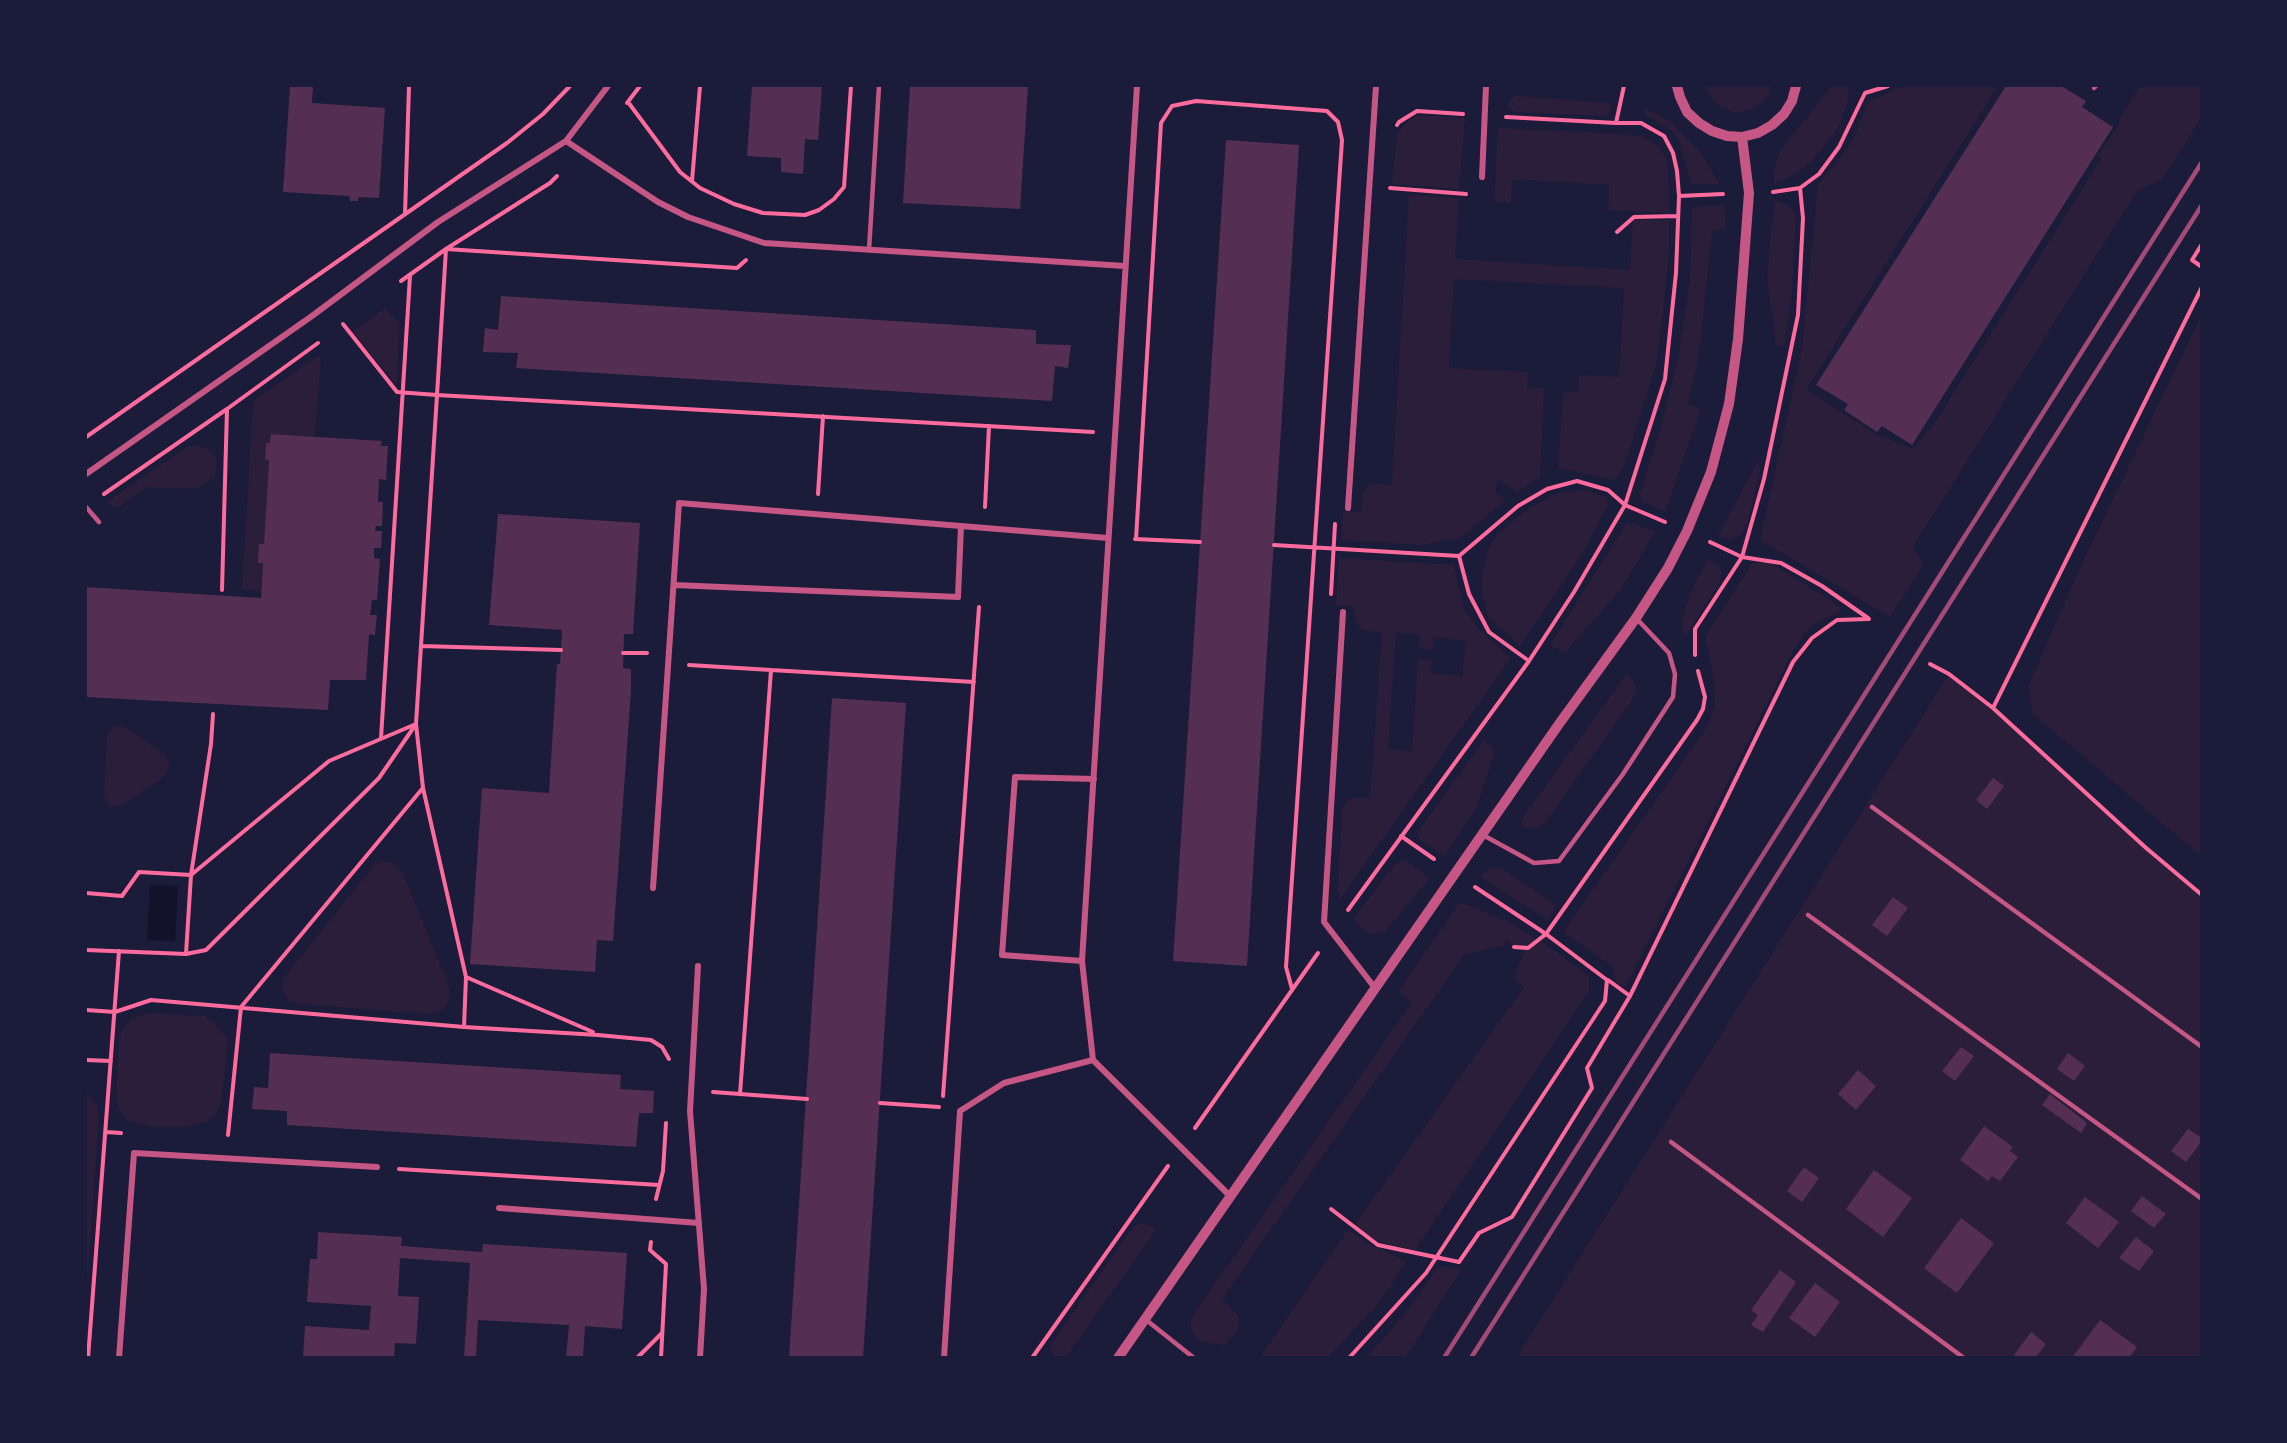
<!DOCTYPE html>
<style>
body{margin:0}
#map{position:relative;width:2287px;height:1443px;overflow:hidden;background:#1b1b3a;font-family:Poppins,sans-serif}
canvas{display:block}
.frame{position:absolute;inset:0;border:87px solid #1b1b3a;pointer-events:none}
</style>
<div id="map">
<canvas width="2287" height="1443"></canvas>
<div class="frame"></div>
</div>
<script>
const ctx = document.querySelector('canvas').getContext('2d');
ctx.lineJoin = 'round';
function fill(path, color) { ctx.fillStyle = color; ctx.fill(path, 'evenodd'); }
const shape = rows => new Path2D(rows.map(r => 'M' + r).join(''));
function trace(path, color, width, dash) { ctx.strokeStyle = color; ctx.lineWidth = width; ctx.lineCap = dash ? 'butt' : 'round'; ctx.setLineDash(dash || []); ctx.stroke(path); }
fill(shape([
 [1705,86,1772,86,1769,95,1760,105,1747,111,1734,112,1721,107,1711,98],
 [1832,86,1849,86,1847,105,1837,130,1812,161,1796,174,1774,184,1774,169,1780,151],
 [1902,86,1998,86,1806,390,1876,434,1913,449,1934,424,2101,159,2098,156,2116,129,2120,122,2118,120,2140,86,2201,86,2202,117,2162,179,2137,191,1913,547,1924,565,1890,617,1760,540,1802,349,1818,184,1845,152,1855,136,1867,103],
 [1515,96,1609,103,1612,108,1608,116,1517,112,1508,109,1507,103],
 [1647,109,1668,120,1700,152,1720,184,1691,184,1679,140,1671,130,1645,115,1644,111],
 [1418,115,1465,118,1459,189,1392,184,1397,135,1406,123],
 [1498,128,1619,134,1640,136,1651,141,1659,147,1668,163,1669,213,1608,210,1609,185,1512,179,1511,203,1494,202],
 [1409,195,1459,198,1455,259,1630,270,1633,220,1669,220,1669,248,1664,305,1656,366,1625,463,1616,480,1558,468,1563,393,1578,392,1579,375,1619,377,1624,288,1454,279,1449,368,1528,372,1527,388,1544,389,1540,477,1518,492,1497,479,1496,492,1505,501,1460,538,1421,545,1341,540,1343,511,1361,513,1363,493,1370,484,1392,485],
 [1774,201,1785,203,1792,208,1796,217,1792,292,1784,346,1776,345,1767,278],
 [1724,205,1726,229,1712,231,1699,356,1688,404,1701,409,1665,512,1642,501,1640,494,1664,416,1679,353,1690,280,1692,207],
 [385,308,399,323,397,385,352,332],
 [2201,316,2202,856,2201,856,2033,714,2028,687,2078,572],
 [319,355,321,360,315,436,271,434,270,443,266,443,265,459,269,460,264,544,258,563,263,563,261,591,242,590,253,401],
 [189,446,201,446,211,451,216,457,217,469,214,478,200,487,184,489,147,487,119,507,112,507,107,502],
 [1759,459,1760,470,1748,522,1742,533,1731,540,1718,536],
 [1586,490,1606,497,1608,505,1580,558,1520,646,1488,617,1482,592,1482,575,1488,550,1497,534,1528,509,1557,493],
 [1626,524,1635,524,1655,532,1620,591,1564,653,1550,645],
 [1339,558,1454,565,1463,607,1477,628,1511,658,1340,899,1338,890,1342,809,1347,802,1353,798,1370,798,1382,632,1366,631,1359,627,1355,619,1354,607,1336,605],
 [1396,633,1420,634,1419,649,1433,650,1434,637,1466,641,1462,676,1430,673,1432,660,1418,658,1412,751,1388,749],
 [1709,559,1717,565,1722,572,1719,584,1685,637,1682,625,1685,607,1697,579],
 [1753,562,1773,564,1842,608,1836,614,1816,623,1806,632,1794,649,1626,986,1617,983,1612,966,1563,932,1706,729,1715,706,1714,680,1705,637],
 [1628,674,1635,684,1636,691,1633,699,1545,823,1536,829,1522,827,1521,820,1625,676],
 [1949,674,1993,708,2145,847,2201,895,2201,1357,1516,1358],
 [118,725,127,728,166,756,170,764,165,776,122,805,113,807,109,806,104,798,107,734,113,727],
 [1484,740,1495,751,1476,808,1444,857,1419,839,1417,833],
 [1406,860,1430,878,1385,932,1373,934,1365,931,1353,919,1396,863],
 [382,861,391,862,403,873,448,984,450,993,447,1005,444,1009,431,1014,299,1004,289,1001,282,988,283,979,374,865],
 [1495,868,1503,869,1557,905,1548,920,1480,877,1488,869],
 [1460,902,1509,922,1551,948,1589,976,1589,991,1415,1250,1382,1243,1354,1226,1524,987,1515,981,1514,976,1524,952,1506,940,1502,946,1465,954,1222,1299,1239,1317,1238,1330,1224,1345,1201,1342,1191,1331,1191,1318,1412,1002,1399,991],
 [148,1013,204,1016,214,1022,226,1037,228,1044,221,1103,215,1115,206,1122,189,1127,152,1127,127,1120,118,1109,116,1097,119,1039,124,1027,131,1019],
 [86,1090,98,1107,99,1114,86,1301],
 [1142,1223,1157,1229,1066,1357,1055,1357,1051,1350,1051,1344,1133,1227],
 [1348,1230,1369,1244,1406,1261,1391,1286,1373,1310,1328,1357,1260,1357],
 [1438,1267,1462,1268,1406,1357,1367,1357,1409,1309]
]), '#2a1e3b');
fill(shape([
 [150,885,178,886,175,941,147,940]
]), '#12122b');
fill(shape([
 [290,86,313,86,312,103,385,108,379,198,358,197,358,201,350,201,349,196,283,192],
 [752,86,822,86,818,140,805,139,803,174,781,172,781,158,747,156],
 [910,86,1028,86,1020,209,903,203],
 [2006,86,2061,86,2086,101,2082,107,2113,127,1912,445,1882,426,1877,432,1844,410,1848,404,1816,385],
 [1226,140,1299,145,1247,966,1173,961],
 [501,296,1036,330,1036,344,1071,345,1068,368,1055,366,1052,401,516,368,518,353,483,352,485,328,498,330],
 [271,434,382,441,381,446,388,446,386,480,379,479,378,502,383,502,382,526,376,526,375,531,382,531,381,548,374,548,374,558,380,559,377,600,372,600,370,615,377,615,375,635,369,634,366,680,330,680,328,710,86,697,86,587,261,598,263,563,258,563,259,544,264,544,269,460,265,460,266,443,270,443],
 [498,514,640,523,633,634,624,634,623,668,631,669,631,691,613,941,597,940,595,972,470,964,482,788,549,793,557,664,560,664,562,630,489,625],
 [832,698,906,703,879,1113,863,1358,789,1358],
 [1993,778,2004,786,1987,809,1976,800],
 [1893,897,1908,908,1887,936,1872,925],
 [1961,1047,1974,1056,1955,1081,1942,1071],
 [270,1053,621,1075,620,1089,654,1091,653,1113,639,1113,636,1147,287,1125,287,1111,252,1109,254,1087,268,1088],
 [2068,1053,2085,1066,2074,1081,2057,1069],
 [1858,1070,1876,1086,1856,1110,1838,1094],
 [2050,1094,2087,1123,2081,1133,2042,1105],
 [1984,1126,2013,1147,2010,1151,2018,1157,2000,1181,1992,1176,1988,1181,1960,1160],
 [2188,1129,2202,1138,2202,1141,2186,1162,2171,1151],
 [1804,1167,1819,1178,1802,1202,1787,1191],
 [1874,1170,1912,1198,1883,1237,1846,1209],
 [2142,1196,2166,1214,2154,1228,2131,1211],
 [2085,1197,2119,1222,2098,1248,2066,1223],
 [1961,1218,1994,1243,1957,1293,1924,1268],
 [318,1232,402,1237,401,1246,482,1252,483,1244,627,1253,622,1329,585,1326,583,1358,566,1358,569,1325,478,1320,476,1358,464,1358,470,1263,400,1258,398,1296,419,1297,416,1344,395,1343,394,1358,303,1358,305,1326,369,1330,371,1306,307,1302,310,1259,317,1259],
 [2136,1237,2154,1251,2139,1271,2119,1258],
 [1780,1270,1796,1282,1763,1332,1751,1325,1758,1315,1751,1310],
 [1815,1283,1840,1302,1815,1337,1789,1318],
 [2100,1320,2137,1347,2129,1358,2072,1358],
 [2031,1332,2046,1344,2035,1358,2017,1358,2014,1355]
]), '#542f53');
trace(shape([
 [628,102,680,172,700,188,734,204,763,213,805,215,819,210,834,199,844,187,851,86],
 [627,103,640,86],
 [1506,117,1616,123],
 [1397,125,1399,122,1417,111,1463,114],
 [557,176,550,183,446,249,437,395,1093,432],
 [692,181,700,86],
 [1390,188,1466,194],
 [1773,192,1800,188,1819,174,1839,147,1865,93,1888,86],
 [1679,196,1723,194],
 [405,214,409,86],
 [1617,232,1634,217,1678,216],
 [2202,244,2192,260,2202,267],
 [401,281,446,249,737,268,746,260],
 [86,437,507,143,543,114,570,86],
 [104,494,227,409],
 [818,494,823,416],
 [985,507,989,426],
 [1135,539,1200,542],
 [1136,539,1161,123,1172,106,1196,101,1327,111,1338,122,1342,140,1286,967,1292,989],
 [1710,542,1742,557,1781,563,1822,586,1868,618],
 [1274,545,1459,556,1518,506,1547,489,1577,481,1608,490,1625,505,1665,522],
 [1459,556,1469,594,1489,632,1529,661],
 [222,590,227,409,318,343],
 [1331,594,1335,524],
 [421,646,561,650],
 [623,653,647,653],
 [1695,655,1695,629,1742,557,1764,479,1798,315,1803,218,1800,188],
 [1930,664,1949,674,1993,708,2145,847,2202,895],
 [689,665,771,670,740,1094],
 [771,670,974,682],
 [1993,708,2202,287],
 [381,738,410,276],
 [1401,836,1434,859],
 [86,893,122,896,139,872,191,875,211,744,213,714],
 [1348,910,1529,661,1574,592,1625,505,1665,379,1676,273,1679,196,1677,171,1673,153,1664,136,1641,123,1616,123,1624,86],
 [1514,947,1528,948,1546,934,1697,720,1703,709,1705,697,1698,671],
 [86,950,186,954,191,875,329,761,416,724,437,395,397,392,343,324],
 [186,954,206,950,379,778,416,724,423,788,466,977],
 [1608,980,1630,996],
 [86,1010,115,1012,151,1000,464,1027,598,1035,651,1040,662,1047,669,1059],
 [464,1027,466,977,593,1032],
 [86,1060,111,1061],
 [713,1092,807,1099],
 [943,1096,979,607],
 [880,1103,939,1107],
 [1195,1128,1318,953],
 [106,1132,121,1133],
 [228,1135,241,1007,422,789],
 [399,1169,659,1185],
 [656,1199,663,1171,666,1123],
 [1331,1209,1378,1245,1459,1262,1479,1233,1512,1217,1592,1088,1587,1068,1630,996,1793,662,1812,638,1837,620,1869,619],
 [651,1242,650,1250,666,1264,661,1358],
 [88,1358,119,951],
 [637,1358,662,1333],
 [1032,1358,1168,1166],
 [1349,1358,1426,1273,1605,1001,1607,980,1546,934,1475,887]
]), '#ff6b9d', 4);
trace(shape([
 [2094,88,2096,86],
 [869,250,879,86],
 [86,507,99,522],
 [1872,807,2202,1047],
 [1483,835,1534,863,1559,861,1623,774,1673,697,1675,674,1669,653,1636,618],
 [1808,915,2202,1199],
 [1671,1142,1964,1358],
 [1145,1319,1194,1358]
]), '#c65784', 4.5);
trace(shape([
 [1137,86,1082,961,1093,1060,1230,1196],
 [566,141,658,202,688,217,764,243,1125,266],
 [1482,177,1486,86],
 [86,474,312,316,438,222,566,141,608,86],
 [1348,508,1376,86],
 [674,585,958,597,961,526],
 [1343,612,1324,922,1375,988],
 [653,888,679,503,1108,538],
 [1082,961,1002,955,1015,777,1094,779],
 [698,966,690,1111,704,1289,700,1358],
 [499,1208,699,1223],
 [119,1358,134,1153,377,1167],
 [944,1358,960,1111,1004,1083,1093,1060]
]), '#c65784', 6);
trace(shape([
 [1677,86,1680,97,1687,112,1699,123,1712,131,1727,136,1742,137,1758,133,1772,125,1784,114,1792,101,1796,86],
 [1118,1358,1559,724,1636,618,1668,568,1687,531,1711,472,1729,404,1738,339,1749,193,1742,137]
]), '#c65784', 10);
trace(shape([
 [1444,1358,2202,162],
 [1471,1358,2202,205]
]), '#a44b75', 4.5);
</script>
